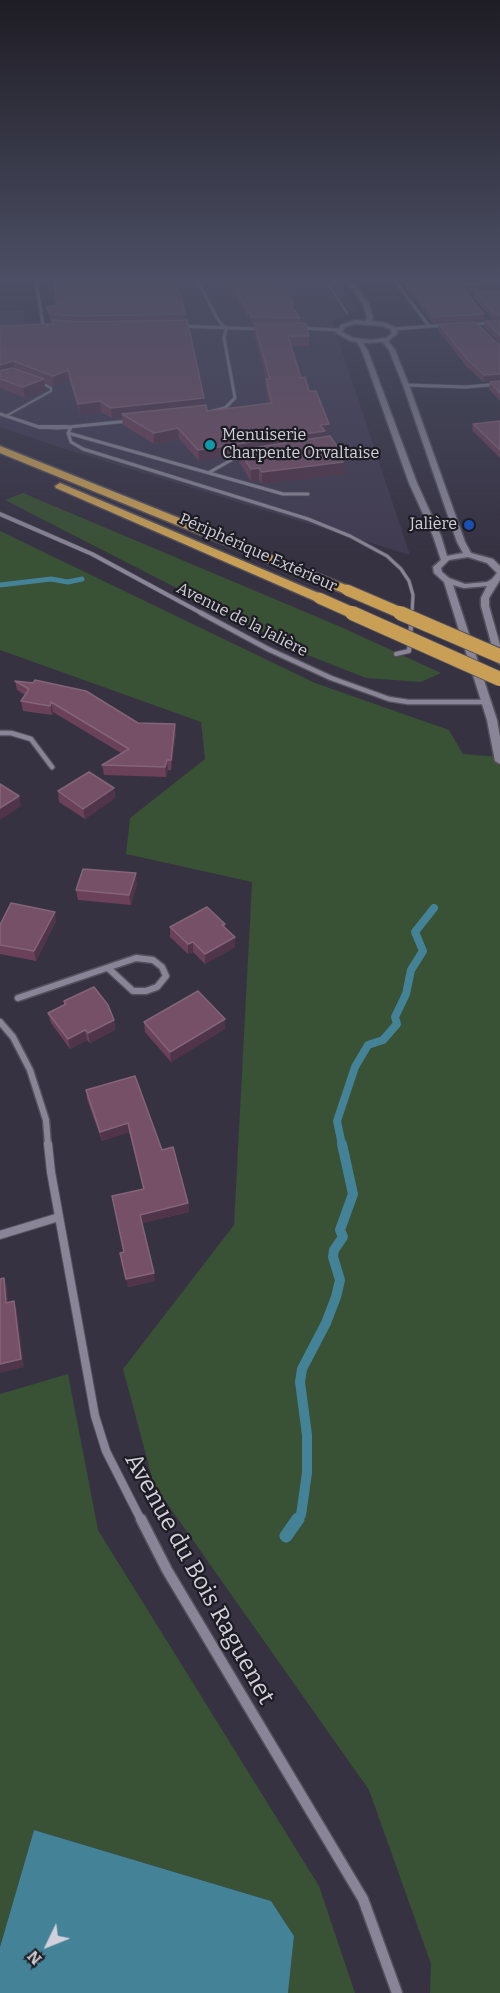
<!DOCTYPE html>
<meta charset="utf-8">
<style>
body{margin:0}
#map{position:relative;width:500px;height:1993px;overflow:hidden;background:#363242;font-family:Bitter,serif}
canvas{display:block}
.north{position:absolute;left:18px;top:1915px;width:60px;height:60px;-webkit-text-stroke:4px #1d1b23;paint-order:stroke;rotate:227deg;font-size:16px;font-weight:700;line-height:24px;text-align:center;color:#d2d0da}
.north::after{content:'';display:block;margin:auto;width:21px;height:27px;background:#d2d0da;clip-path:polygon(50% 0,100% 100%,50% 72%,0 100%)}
</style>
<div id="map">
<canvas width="500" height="1993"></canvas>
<div class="north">N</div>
</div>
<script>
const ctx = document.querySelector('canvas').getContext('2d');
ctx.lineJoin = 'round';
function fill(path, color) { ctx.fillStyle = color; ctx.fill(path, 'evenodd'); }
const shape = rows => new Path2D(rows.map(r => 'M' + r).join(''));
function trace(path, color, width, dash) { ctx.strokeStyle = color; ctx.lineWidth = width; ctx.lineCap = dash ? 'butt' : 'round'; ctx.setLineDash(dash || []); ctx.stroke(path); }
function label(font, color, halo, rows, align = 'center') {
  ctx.font = font + ' Bitter,serif'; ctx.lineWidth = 4.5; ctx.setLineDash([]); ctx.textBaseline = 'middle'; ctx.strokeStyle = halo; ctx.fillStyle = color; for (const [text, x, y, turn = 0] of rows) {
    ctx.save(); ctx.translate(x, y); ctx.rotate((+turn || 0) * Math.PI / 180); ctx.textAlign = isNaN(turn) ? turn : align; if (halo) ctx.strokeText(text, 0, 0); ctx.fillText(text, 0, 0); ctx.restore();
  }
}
fill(shape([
 [108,281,338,281,358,311,332,321,410,555,62,448,0,427,0,311,24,310,25,323,141,322]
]), '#413b51');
fill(shape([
 [23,493,341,627,441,673,421,682,366,678,305,654,5,500],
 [0,531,315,683,449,730,463,754,500,757,500,1993,430,1993,431,1964,369,1790,154,1485,123,1369,234,1225,252,882,126,854,130,818,205,759,201,722,0,650],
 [68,1374,98,1530,319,1886,355,1993,288,1993,294,1936,271,1901,34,1830,0,1947,0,1394]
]), '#395134');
fill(shape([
 [34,1830,271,1901,294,1936,288,1993,0,1993,0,1947]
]), '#448297');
trace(shape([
 [0,585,51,579,68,582,82,579]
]), '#448297', 5);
trace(shape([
 [342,1145,337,1121,355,1067,368,1045,383,1040,397,1024,395,1017,406,994,411,970,423,951,415,932,434,908]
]), '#448297', 8);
trace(shape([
 [297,1520,301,1515,307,1473,307,1435,300,1382,302,1369,326,1323,336,1297,340,1280,333,1257,334,1250,343,1237,340,1230,353,1194,342,1144]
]), '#448297', 10);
trace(shape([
 [286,1536,298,1519]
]), '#448297', 13);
const serviceFar2 = shape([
 [6,416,51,391,51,388,40,382]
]);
const serviceFar1 = shape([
 [71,427,68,433,71,442,83,449,308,519,350,536,387,556,401,569,409,581,413,595,412,614],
 [68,433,283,494,308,494],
 [210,472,233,459,243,457]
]);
const service = shape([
 [396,654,409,651,412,613]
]);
const minorFar5 = shape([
 [36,281,43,325],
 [198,281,218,320,226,329,224,338,235,398,225,408,213,411],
 [395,281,429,326],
 [469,324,500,323],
 [180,326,259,329],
 [299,328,339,330],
 [393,329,447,325],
 [406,385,466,387,500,384],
 [0,414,39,427,58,428,129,421]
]);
const minorFar4 = shape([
 [40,427,67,427],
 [0,514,92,554,203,614]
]);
const minorFar3 = shape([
 [201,613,268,649,331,678,389,699,408,702,486,702],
 [0,733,11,733,31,739,52,767]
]);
const minorFar2 = shape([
 [18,998,136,958,153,960,162,967,166,976,157,987,146,991,133,991,108,968],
 [0,1022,13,1037,30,1070,46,1120,48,1145]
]);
const minorFar1 = shape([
 [48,1144,51,1172,95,1416,106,1451,141,1520],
 [0,1235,59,1217]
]);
const minor = shape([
 [141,1519,167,1570,363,1899,397,1993]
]);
const secondary = shape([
 [346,281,352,281,369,304,373,317,372,321,386,323,394,327,398,333,388,341,395,350,409,385,465,542,471,553,493,559,500,566,500,580,489,598,489,606,500,645,500,664,496,661,481,606,481,598,487,586,464,588,453,585,497,720,500,737,500,764,495,761,487,720,444,582,434,573,433,567,441,560,433,536,409,483,362,351,357,342,350,341,336,333,341,325,355,320,366,321,367,317,363,304,346,281],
 [355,324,383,326,390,329,392,333,386,338,371,340,353,338,342,332,345,327,355,324],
 [383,342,389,350,403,385,457,542,463,553,447,556,441,536,417,483,368,351,363,343,383,342],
 [468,557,487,563,497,573,492,579,487,582,465,584,449,578,442,572,441,568,449,560,468,557]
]);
const motorway = shape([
 [0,446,351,587,353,590,351,593,343,593,0,453,0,446],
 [60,483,323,595,325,598,323,601,315,601,56,488,55,486,60,483]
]);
trace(serviceFar2, '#54515d', 4);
trace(serviceFar1, '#54515d', 4.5);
trace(service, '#54515d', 6);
trace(minorFar5, '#54515d', 4.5);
trace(minorFar4, '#54515d', 5);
trace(minorFar3, '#54515d', 7);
trace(minorFar2, '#54515d', 9);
trace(minorFar1, '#54515d', 10);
trace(minor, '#54515d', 13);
trace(secondary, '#54515d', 3);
trace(motorway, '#54515d', 3);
trace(serviceFar2, '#898597', 2);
trace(serviceFar1, '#898597', 3);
trace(service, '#898597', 4);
trace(minorFar5, '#898597', 3);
trace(minorFar4, '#898597', 4);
trace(minorFar3, '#898597', 4.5);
trace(minorFar2, '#898597', 6);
trace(minorFar1, '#898597', 8);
trace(minor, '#898597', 10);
fill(secondary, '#898597');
fill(motorway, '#c89f54');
trace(shape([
 [326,281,347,313]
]), '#95929e', 1.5);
const motorwayBridgeFar1 = shape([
 [347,590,403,614],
 [319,598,355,614]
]);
const motorwayBridge = shape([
 [352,613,500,679],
 [400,613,500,656]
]);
trace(motorwayBridgeFar1, '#54515d', 13, []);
trace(motorwayBridge, '#54515d', 16, []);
trace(motorwayBridgeFar1, '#c89f54', 11);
trace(motorwayBridge, '#c89f54', 14);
fill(shape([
 [226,281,279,281,294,304,294,309,300,318,300,323,309,336,309,346,291,346,301,378,309,391,329,435,324,435,324,437,343,462,343,474,262,484,259,480,251,481,239,462,239,455,199,461,179,439,154,444,123,425,122,417,112,418,101,412,80,414,69,380,54,386,45,383,45,390,25,398,0,388,0,326,53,324,52,322,51,322,48,315,47,307,57,306,185,314,185,320,204,405,207,411,269,404,266,390,266,379,254,333,254,325,252,325],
 [401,281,500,281,500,288,465,292,484,314,484,320,433,323],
 [500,290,500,343,484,328,485,321,499,321,493,320,474,297,475,291],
 [439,324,500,344,500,380,483,382,466,366,438,330],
 [500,381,500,401,489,389,490,382],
 [500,421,500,458,472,430,473,424],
 [15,681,138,723,176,733,171,770,168,770,166,777,104,775,102,765,121,753,53,712,52,715,23,711,21,701,25,695,17,690],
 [114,788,115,798,85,819,59,802,58,791],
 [137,884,131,905,78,900,76,890],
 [56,921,36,961,0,954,0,925],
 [225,924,225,928,235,937,235,947,205,964,193,952,188,954,170,937,170,927],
 [64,1001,114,1020,115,1030,90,1043,87,1040,70,1049,51,1023,48,1013,64,1005],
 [225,1019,225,1029,171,1062,145,1032,144,1022],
 [86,1090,162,1150,188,1203,189,1212,142,1223,155,1281,128,1287,122,1261,143,1189,129,1132,102,1141,87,1099]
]), '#6a4158');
fill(shape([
 [500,282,500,288,463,292,464,286],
 [13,361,15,372,0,375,0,365],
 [68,370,69,380,54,386,53,376],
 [500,374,500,380,483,382,484,375],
 [44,379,45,390,25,398,23,387],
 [204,398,204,408,122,414,122,417,112,418,111,408],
 [100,401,101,412,80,414,78,404],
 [329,424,329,435,324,435,324,442,239,450,239,455,199,461,198,450,320,425],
 [178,428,179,439,154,444,154,433],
 [335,451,340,451,339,462,343,462,343,474,262,484,262,472],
 [259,468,259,480,251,481,251,469],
 [51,702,53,712,52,715,50,706],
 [175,724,176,733,171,770,171,760],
 [167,760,168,770,166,777,165,767],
 [114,788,115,798,85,819,83,809],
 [19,796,21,806,0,820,0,808],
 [136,873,137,884,131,905,129,895],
 [55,912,56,921,36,961,34,951],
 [235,937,235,947,205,964,205,954],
 [193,942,193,952,188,954,188,944],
 [225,1019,225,1029,171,1062,170,1052],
 [114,1020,115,1030,90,1043,88,1033],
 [85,1030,87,1040,70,1049,68,1039],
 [128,1123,129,1132,102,1141,100,1132],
 [188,1203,189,1212,141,1223,140,1215],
 [154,1273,155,1281,128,1287,126,1279],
 [4,1278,7,1287,9,1311,6,1303],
 [14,1301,17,1310,24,1367,0,1373,0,1364]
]), '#503449');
const building = shape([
 [54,281,173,281,181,296,185,314,79,316,50,314,47,307,57,306,54,281],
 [231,281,279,281,294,304,290,304,300,318,252,317,231,281],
 [406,281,500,281,500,282,464,286,464,290,484,314,434,317,406,281],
 [500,290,500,315,494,314,475,291,500,290],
 [52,320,79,322,187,320,204,398,111,408,100,401,78,404,68,370,53,376,13,361,0,365,0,326,54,324,52,320],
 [485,321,500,321,500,336,485,321],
 [475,322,498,344,500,344,500,374,484,375,467,359,439,324,475,322],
 [254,323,305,323,309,336,288,336,301,378,305,377,309,391,316,391,329,424,320,425,325,431,198,450,178,428,154,433,122,414,206,405,207,411,272,403,266,379,270,379,254,323],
 [12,368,44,379,23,387,0,379,0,371,12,368],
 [500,381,500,393,490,382,500,381],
 [500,421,500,450,473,424,500,421],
 [330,436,340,451,335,451,343,462,262,472,259,468,251,469,239,450,330,436],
 [35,680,86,691,138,723,175,724,171,760,167,760,165,767,102,765,129,749,51,702,50,706,21,701,29,689,15,681,33,683,35,680],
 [89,772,114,788,83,809,58,791,89,772],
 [0,784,19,796,0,808,0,784],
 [83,869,136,873,129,895,76,890,83,869],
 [11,903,55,912,34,951,0,945,0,925,11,903],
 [207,907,225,924,222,925,235,937,205,954,193,942,188,944,170,927,207,907],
 [94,987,108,1005,114,1020,88,1033,85,1030,68,1039,48,1013,66,1004,64,1001,94,987],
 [198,991,225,1019,170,1052,144,1022,198,991],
 [135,1076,162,1150,173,1147,188,1203,140,1215,154,1273,126,1279,120,1253,124,1252,112,1196,144,1189,128,1123,100,1132,86,1090,135,1076],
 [4,1278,6,1303,14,1301,21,1359,0,1364,0,1279,4,1278]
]);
fill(building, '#755066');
trace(building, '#846478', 1.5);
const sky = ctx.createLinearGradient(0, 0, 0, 560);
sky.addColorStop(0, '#1e1c24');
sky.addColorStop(0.5, '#4c4f65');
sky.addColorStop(1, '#4c4f6500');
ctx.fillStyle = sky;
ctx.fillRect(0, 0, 500, 560);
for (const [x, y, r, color] of [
 [210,445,6,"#0f9aa8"],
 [469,525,6,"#1a4fb4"]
]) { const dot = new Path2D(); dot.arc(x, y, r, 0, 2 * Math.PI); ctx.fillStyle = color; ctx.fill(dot); trace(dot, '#1d1b23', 2); }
label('16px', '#d2d0da', '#1d1b23', [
 ["Menuiserie",222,436],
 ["Charpente Orvaltaise",222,454],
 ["Jalière",457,525,"right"]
], 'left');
label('16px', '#d2d0da', '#1d1b23', [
 ["Périphérique Extérieur",258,553,24],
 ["Avenue de la Jalière",242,620,27]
]);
label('24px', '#d2d0da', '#1d1b23', [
 ["Avenue du Bois Raguenet",199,1579,61]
]);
</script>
